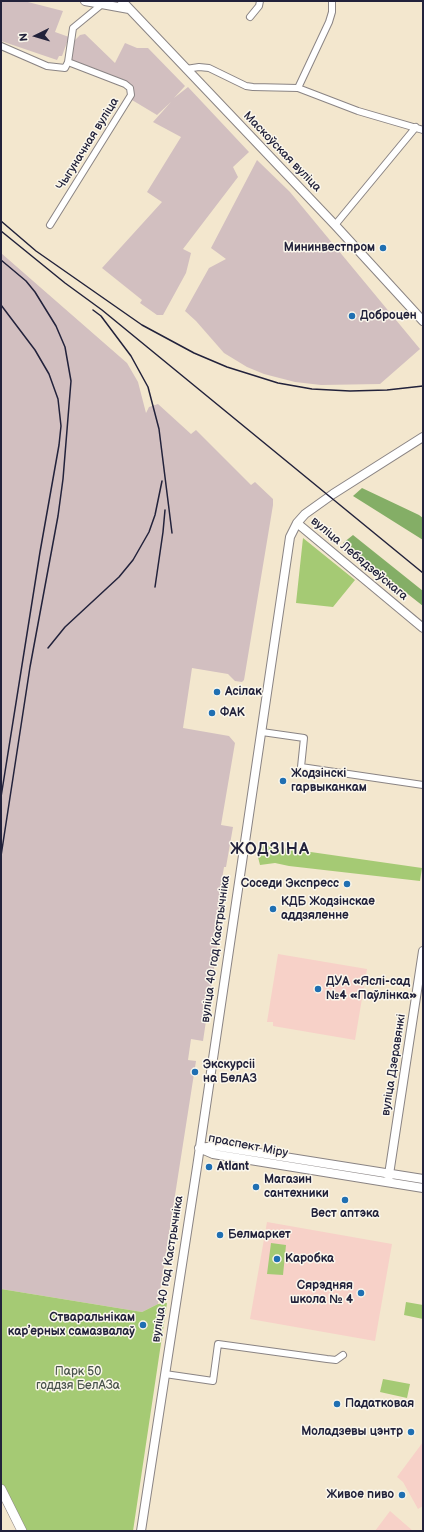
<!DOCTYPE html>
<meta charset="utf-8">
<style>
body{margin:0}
#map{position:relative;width:424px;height:1532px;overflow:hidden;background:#f3e7ce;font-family:"Balsamiq Sans",sans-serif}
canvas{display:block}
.frame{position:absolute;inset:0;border:2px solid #22223b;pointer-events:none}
.north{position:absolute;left:16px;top:16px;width:40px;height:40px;-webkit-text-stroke:3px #fbf7ec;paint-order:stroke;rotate:265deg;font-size:11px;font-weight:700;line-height:16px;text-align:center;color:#22223b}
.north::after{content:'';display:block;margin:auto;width:14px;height:18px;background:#22223b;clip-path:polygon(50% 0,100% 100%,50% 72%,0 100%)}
</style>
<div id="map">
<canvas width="424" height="1532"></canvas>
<div class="frame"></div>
<div class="north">N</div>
</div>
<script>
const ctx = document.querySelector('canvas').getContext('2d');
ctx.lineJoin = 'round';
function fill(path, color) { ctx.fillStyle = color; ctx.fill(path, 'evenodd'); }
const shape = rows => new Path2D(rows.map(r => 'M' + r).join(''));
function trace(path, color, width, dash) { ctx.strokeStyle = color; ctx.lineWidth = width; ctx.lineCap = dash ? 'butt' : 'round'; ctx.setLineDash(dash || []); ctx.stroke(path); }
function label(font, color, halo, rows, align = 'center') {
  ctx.font = font + ' "Balsamiq Sans",sans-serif'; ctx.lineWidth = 3; ctx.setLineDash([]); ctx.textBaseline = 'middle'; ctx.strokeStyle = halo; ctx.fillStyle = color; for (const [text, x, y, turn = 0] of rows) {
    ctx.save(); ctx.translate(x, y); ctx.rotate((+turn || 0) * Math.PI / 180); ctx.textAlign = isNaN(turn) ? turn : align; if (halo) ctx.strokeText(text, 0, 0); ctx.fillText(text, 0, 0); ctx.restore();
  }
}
fill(shape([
 [278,954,367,969,355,1040,273,1026,273,1022,267,1022],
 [267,1222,392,1244,375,1341,250,1319],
 [423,1442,423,1506,418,1509,403,1482,397,1477],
 [390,1511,413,1531,375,1531]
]), '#f7d1c8');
fill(shape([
 [1,1,24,1,63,11,55,32,69,37,62,56,59,56,57,60,1,41],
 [85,34,115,63,125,43,137,48,148,48,185,86,174,98,188,87,249,152,233,167,238,177,183,249,191,253,186,273,163,315,157,315,140,303,142,300,102,268,162,202,147,192,181,137,153,122,171,102,157,115,132,100,134,91,131,89,131,84,70,60,75,40,80,35],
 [257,160,290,192,420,349,380,384,321,385,295,382,264,374,247,367,224,353,196,321,185,311,209,268,226,259,211,248],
 [1,253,127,363,138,382,146,413,149,407,158,404,191,434,196,430,251,485,255,482,273,499,273,505,244,680,242,682,235,681,228,674,192,668,183,728,229,736,235,743,221,825,233,827,226,867,224,867,222,879,227,880,203,1041,191,1039,188,1060,196,1061,158,1304,142,1312,1,1289]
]), '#d2bfc0');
fill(shape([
 [303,538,355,580,333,607,296,603],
 [262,845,422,868,420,881,289,866,275,863,260,865,257,853],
 [271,1243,286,1245,283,1275,267,1274],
 [1,1289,142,1312,158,1304,167,1303,133,1531,25,1531,1,1485],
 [406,1302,423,1305,423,1319,404,1315],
 [383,1379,410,1384,407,1398,380,1392]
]), '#a5ca74');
fill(shape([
 [362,488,419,515,423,518,423,540,353,496],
 [353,535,423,591,423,606,343,543]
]), '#84ae66');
const street = shape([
 [250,17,259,6,260,1],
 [1,46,47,66,65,68,68,62],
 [186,69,199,67,209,68,246,86,253,87,298,88,358,111,423,130],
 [298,88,329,22,332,12,332,1],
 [50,225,131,95,130,88,125,84,68,62,73,28,101,5],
 [335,225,416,127],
 [262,732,304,738,301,767,423,785],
 [165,1374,213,1381,218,1344,327,1359,336,1360,343,1355]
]);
const secondary = shape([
 [85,1,129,9],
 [122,1,335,225,423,321],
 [297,523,423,628],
 [199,1148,213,1154,423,1188],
 [200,1148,215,1146,423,1179],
 [388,1181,423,951],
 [141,1531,197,1167,290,537,297,523,305,514,333,494,423,437]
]);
const primary = shape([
 [1,1489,22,1531]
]);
trace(street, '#8a8484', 8);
trace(secondary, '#8a8484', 10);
trace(primary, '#8a8484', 10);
trace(street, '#fff', 6);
trace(secondary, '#fff', 8);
trace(primary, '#fff', 9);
trace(shape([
 [1,221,36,251,142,325,194,353,227,367,278,383,312,389,350,391,387,390,423,386],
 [1,231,65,283,102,310,423,573],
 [1,260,26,281,35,292,56,326,65,347,71,381,63,479,58,516,30,667,1,856],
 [1,305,35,350,49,374,58,399,61,426,59,445,40,552,1,797],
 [93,310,101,316,131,356,148,387,159,429,172,533],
 [155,587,163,532,165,510],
 [48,648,65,627,119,577,133,560,149,532,155,515,162,481]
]), '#22223b', 1.5);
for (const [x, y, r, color] of [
 [383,248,4,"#1f6fb2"],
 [352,316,4,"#1f6fb2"],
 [217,692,4,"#1f6fb2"],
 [212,713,4,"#1f6fb2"],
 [283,781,4,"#1f6fb2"],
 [347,884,4,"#1f6fb2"],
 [273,909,4,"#1f6fb2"],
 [318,989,4,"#1f6fb2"],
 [195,1072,4,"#1f6fb2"],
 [209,1167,4,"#1f6fb2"],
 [256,1187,4,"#1f6fb2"],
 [345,1200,4,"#1f6fb2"],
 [220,1235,4,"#1f6fb2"],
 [277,1259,4,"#1f6fb2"],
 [361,1293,4,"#1f6fb2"],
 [143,1325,4,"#1f6fb2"],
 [337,1404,4,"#1f6fb2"],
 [411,1432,4,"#1f6fb2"],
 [402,1495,4,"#1f6fb2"]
]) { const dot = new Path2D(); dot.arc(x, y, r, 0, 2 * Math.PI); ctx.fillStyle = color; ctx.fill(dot); trace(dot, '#fbf7ec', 1.5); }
label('12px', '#22223b', '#fbf7ec', [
 ["Чыгуначная вуліца",88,144,-58],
 ["Маскоўская вуліца",282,152,46],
 ["вуліца Лебядзеўскага",359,559,40],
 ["вуліца 40 год Кастрычніка",216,949,-82],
 ["вуліца Дзеравянкі",394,1065,-81],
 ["праспект Міру",248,1146,11],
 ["вуліца 40 год Кастрычніка",168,1269,-81]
]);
label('bold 12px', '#22223b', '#fbf7ec', [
 ["Мининвестпром",375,248,"right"],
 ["Доброцен",360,316],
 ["Асілак",225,692],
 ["ФАК",220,713],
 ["Жодзінскі",291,774],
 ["гарвыканкам",291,788],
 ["Соседи Экспресс",339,884,"right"],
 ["КДБ Жодзінскае",281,902],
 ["аддзяленне",281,916],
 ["ДУА «Яслі-сад",326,982],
 ["№4 «Паўлінка»",326,996],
 ["Экскурсіі",203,1065],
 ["на БелАЗ",203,1079],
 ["Atlant",217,1167],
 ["Магазин",264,1180],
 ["сантехники",264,1194],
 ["Вест аптэка",345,1214,"center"],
 ["Белмаркет",228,1235],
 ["Каробка",285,1259],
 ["Сярэдняя",353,1286,"right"],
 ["школа № 4",353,1300,"right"],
 ["Стваральнікам",135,1318,"right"],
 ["карʼерных самазвалаў",135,1332,"right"],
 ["Падатковая",345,1404],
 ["Моладзевы цэнтр",403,1432,"right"],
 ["Живое пиво",394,1495,"right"]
], 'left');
label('12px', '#49544c', '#fbf7ec', [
 ["Парк 50",78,1372],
 ["годдзя БелАЗа",78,1386]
]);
ctx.letterSpacing = '1px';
label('bold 16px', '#22223b', '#fbf7ec', [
 ["ЖОДЗІНА",270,850]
]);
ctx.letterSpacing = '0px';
</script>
